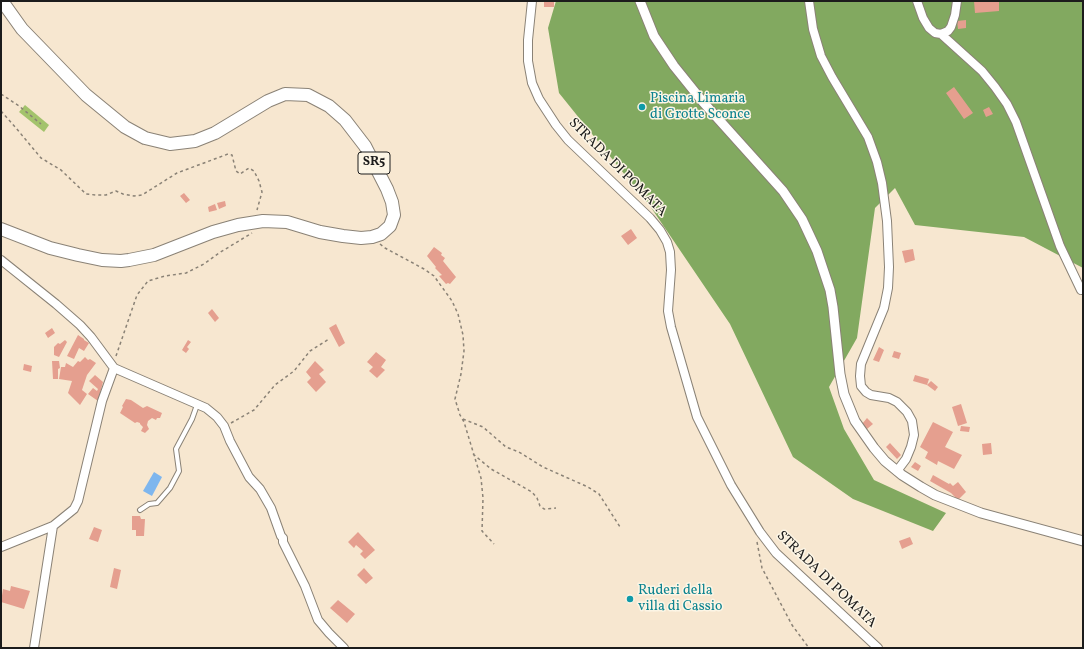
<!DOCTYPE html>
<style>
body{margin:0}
#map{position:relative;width:1084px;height:649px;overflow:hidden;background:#f7e7d0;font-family:Vollkorn,serif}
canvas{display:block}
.frame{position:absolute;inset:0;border:2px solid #1c1c1c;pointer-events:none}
</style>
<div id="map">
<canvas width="1084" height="649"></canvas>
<div class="frame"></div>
</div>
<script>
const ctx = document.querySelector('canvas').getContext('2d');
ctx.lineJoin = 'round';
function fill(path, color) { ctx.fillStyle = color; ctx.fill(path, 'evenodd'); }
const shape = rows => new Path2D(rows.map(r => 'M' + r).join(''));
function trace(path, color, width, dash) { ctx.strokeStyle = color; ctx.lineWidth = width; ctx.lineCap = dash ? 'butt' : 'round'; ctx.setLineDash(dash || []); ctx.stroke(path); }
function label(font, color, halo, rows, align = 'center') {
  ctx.font = font + ' Vollkorn,serif'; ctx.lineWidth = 3; ctx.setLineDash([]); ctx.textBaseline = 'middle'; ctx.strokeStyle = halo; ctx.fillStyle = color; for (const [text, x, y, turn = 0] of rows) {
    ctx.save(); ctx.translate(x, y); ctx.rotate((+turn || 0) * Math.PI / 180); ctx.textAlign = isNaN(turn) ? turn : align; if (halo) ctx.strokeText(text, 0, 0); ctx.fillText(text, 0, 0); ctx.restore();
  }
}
fill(shape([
 [25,105,49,125,44,132,19,112]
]), '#a3c36c');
fill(shape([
 [556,1,1083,1,1083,268,1024,237,915,225,895,188,875,208,857,338,829,387,844,429,874,480,946,513,933,531,853,499,793,457,730,324,650,206,559,93,548,28]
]), '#82a960');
fill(shape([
 [154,472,162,477,152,496,143,491]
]), '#7eb6ee');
fill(shape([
 [544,1,554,1,554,7,544,7],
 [974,1,999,1,999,11,975,13],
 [966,20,966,28,958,29,957,21],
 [954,87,973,113,964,119,946,93],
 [989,107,993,114,986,117,983,110],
 [184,193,190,200,186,203,180,196],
 [225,201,226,206,219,209,217,203],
 [215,204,217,210,209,212,208,207],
 [631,229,637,238,628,245,621,236],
 [434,247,442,253,441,255,445,258,443,261,456,277,450,284,448,283,446,284,439,276,442,275,435,268,436,267,427,256],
 [913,249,915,260,905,263,902,251],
 [212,309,219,318,215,322,208,313],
 [336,324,345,343,339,347,329,328],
 [52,328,55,333,48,338,45,333],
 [78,335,84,339,84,340,89,343,84,351,79,348,74,359,67,356],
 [65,340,67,342,59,357,54,355,54,347,58,343,60,344],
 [188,340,191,342,187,347,189,349,186,353,182,350],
 [879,347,884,350,879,362,873,360],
 [894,351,901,353,899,359,892,357],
 [376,352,386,360,381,367,385,370,377,378,369,371,373,367,367,362],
 [85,357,88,360,90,359,96,363,87,375,82,390,87,394,80,405,68,393,72,381,59,379,61,367,65,367,66,363,73,367,78,361,80,362],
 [52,361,59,361,60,368,58,369,58,379,53,379],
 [315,361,324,370,319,374,326,382,316,392,307,382,311,378,306,372],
 [24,364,32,366,31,372,23,370],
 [95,375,103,382,98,401,88,394,93,388,97,391,98,389,89,381],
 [915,375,929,379,927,385,913,381],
 [931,381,938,387,935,391,927,385],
 [126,399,131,400,143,408,147,406,162,413,160,418,157,418,156,420,152,418,148,421,147,425,149,429,145,433,141,431,143,427,140,424,140,423,137,422,135,423,120,413,123,407,122,406],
 [961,404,967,423,958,426,952,407],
 [867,418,873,424,867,429,862,424],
 [933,422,953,432,945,447,962,455,954,469,938,461,937,465,925,458,928,452,920,447],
 [961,426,970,427,969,432,960,431],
 [890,443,901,455,897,459,886,447],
 [991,443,992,454,983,455,982,444],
 [915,462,921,466,918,471,911,467],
 [933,475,949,484,950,483,953,486,958,482,966,492,958,500,951,493,930,481],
 [132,516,140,516,141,519,145,519,144,536,136,536,136,530,132,530],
 [94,527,102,530,98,542,89,539],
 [358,532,375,550,365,559,360,554,363,551,356,545,354,548,348,542],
 [910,537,913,544,902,549,899,541],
 [114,568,121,570,117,589,110,587],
 [364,568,373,578,366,584,357,575],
 [11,586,30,591,24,609,1,602,3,589,10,591],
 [338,600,355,614,347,623,330,608]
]), '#e59f8f');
const service = shape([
 [140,510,149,504,157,503,170,488,179,471,176,449,192,419,197,405]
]);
const minor = shape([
 [532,1,528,40,528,61,532,83,539,99,556,125,568,140,650,218,660,230,667,242,670,252,671,270,668,311,671,327,697,417,731,485,760,532,776,553,878,648],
 [809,1,813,29,821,56,832,77,868,137,877,162,882,183,887,221,889,267,888,288,884,308,861,364,860,376,861,386,866,392,871,395,889,398,897,402,907,412,912,421,914,435,911,447,906,459,897,471],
 [917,1,923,18,929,28,935,33,941,34,948,31,951,27,955,15,957,1],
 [941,34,982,71,995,87,1007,104,1016,122,1060,246,1081,290],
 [1,260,56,304,80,325,91,337,114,368,206,408,217,417,224,426,230,441,249,477,260,489,271,508,281,536,283,538,283,542,305,586,318,620,329,633,344,648],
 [1,547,53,526,74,509,78,501,102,401,114,368],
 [34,648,53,526]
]);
const tertiary = shape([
 [640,1,654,36,674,66,703,102,783,191,802,219,817,251,830,290,833,307,840,374,844,394,855,421,874,448,885,461,902,475,921,487,935,495,981,513,1083,541]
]);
const primary = shape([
 [1,229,50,248,78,255,102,260,121,261,129,260,154,255,213,232,238,225,263,221,287,222,320,232,343,236,361,238,372,237,381,234,390,226,394,215,392,202,387,189,365,146,345,120,329,106,308,95,285,94,268,101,215,133,195,141,170,144,145,138,125,127,86,95,22,29,2,1]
]);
trace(service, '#8a8276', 6);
trace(minor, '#8a8276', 10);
trace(tertiary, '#8a8276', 11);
trace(primary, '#8a8276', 14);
trace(shape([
 [1,94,19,106,41,124],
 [1,111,16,128,41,158,61,170,86,194,96,195,106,195,116,191,123,194,134,196,142,195,177,173,228,154,232,155,236,171,240,174,249,168,254,171,259,181,262,192,257,210],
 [380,244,385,248,424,269,434,276,452,301,458,314,463,335,464,351,461,374,455,399,460,415,464,422,481,478,483,498,482,531,494,544],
 [116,356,137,295,148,281,165,276,186,273,204,264,219,253,252,233],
 [463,419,483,427,506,447,519,452,543,467,588,487,599,494,620,527],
 [231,423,254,410,275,385,294,371,310,351,329,339],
 [473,454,491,469,532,492,537,498,540,506,544,509,556,508],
 [757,542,762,568,792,625,809,648]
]), '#8a8276', 1.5, [3, 3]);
trace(service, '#fff', 4);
trace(minor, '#fff', 8);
trace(tertiary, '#fff', 9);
trace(primary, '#fff', 12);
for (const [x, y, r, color] of [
 [642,107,4,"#0f9aa8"],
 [630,599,4,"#0f9aa8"]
]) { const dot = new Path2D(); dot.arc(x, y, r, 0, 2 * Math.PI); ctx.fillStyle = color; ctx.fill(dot); trace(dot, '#fcf5e5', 1.5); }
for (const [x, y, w] of [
 [374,163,32]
]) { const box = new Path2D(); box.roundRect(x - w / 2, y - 11, w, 22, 3); ctx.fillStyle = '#fcf5e5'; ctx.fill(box); trace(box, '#1c1c1c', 1); }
label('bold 13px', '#1c1c1c', null, [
 ["SR5",374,163]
]);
label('14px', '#0d838f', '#fcf5e5', [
 ["Piscina Limaria",650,99],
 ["di Grotte Sconce",650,115],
 ["Ruderi della",638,591],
 ["villa di Cassio",638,607]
], 'left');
label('14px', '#1c1c1c', '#fcf5e5', [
 ["STRADA DI POMATA",617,168,45],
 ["STRADA DI POMATA",826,580,44]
]);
</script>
